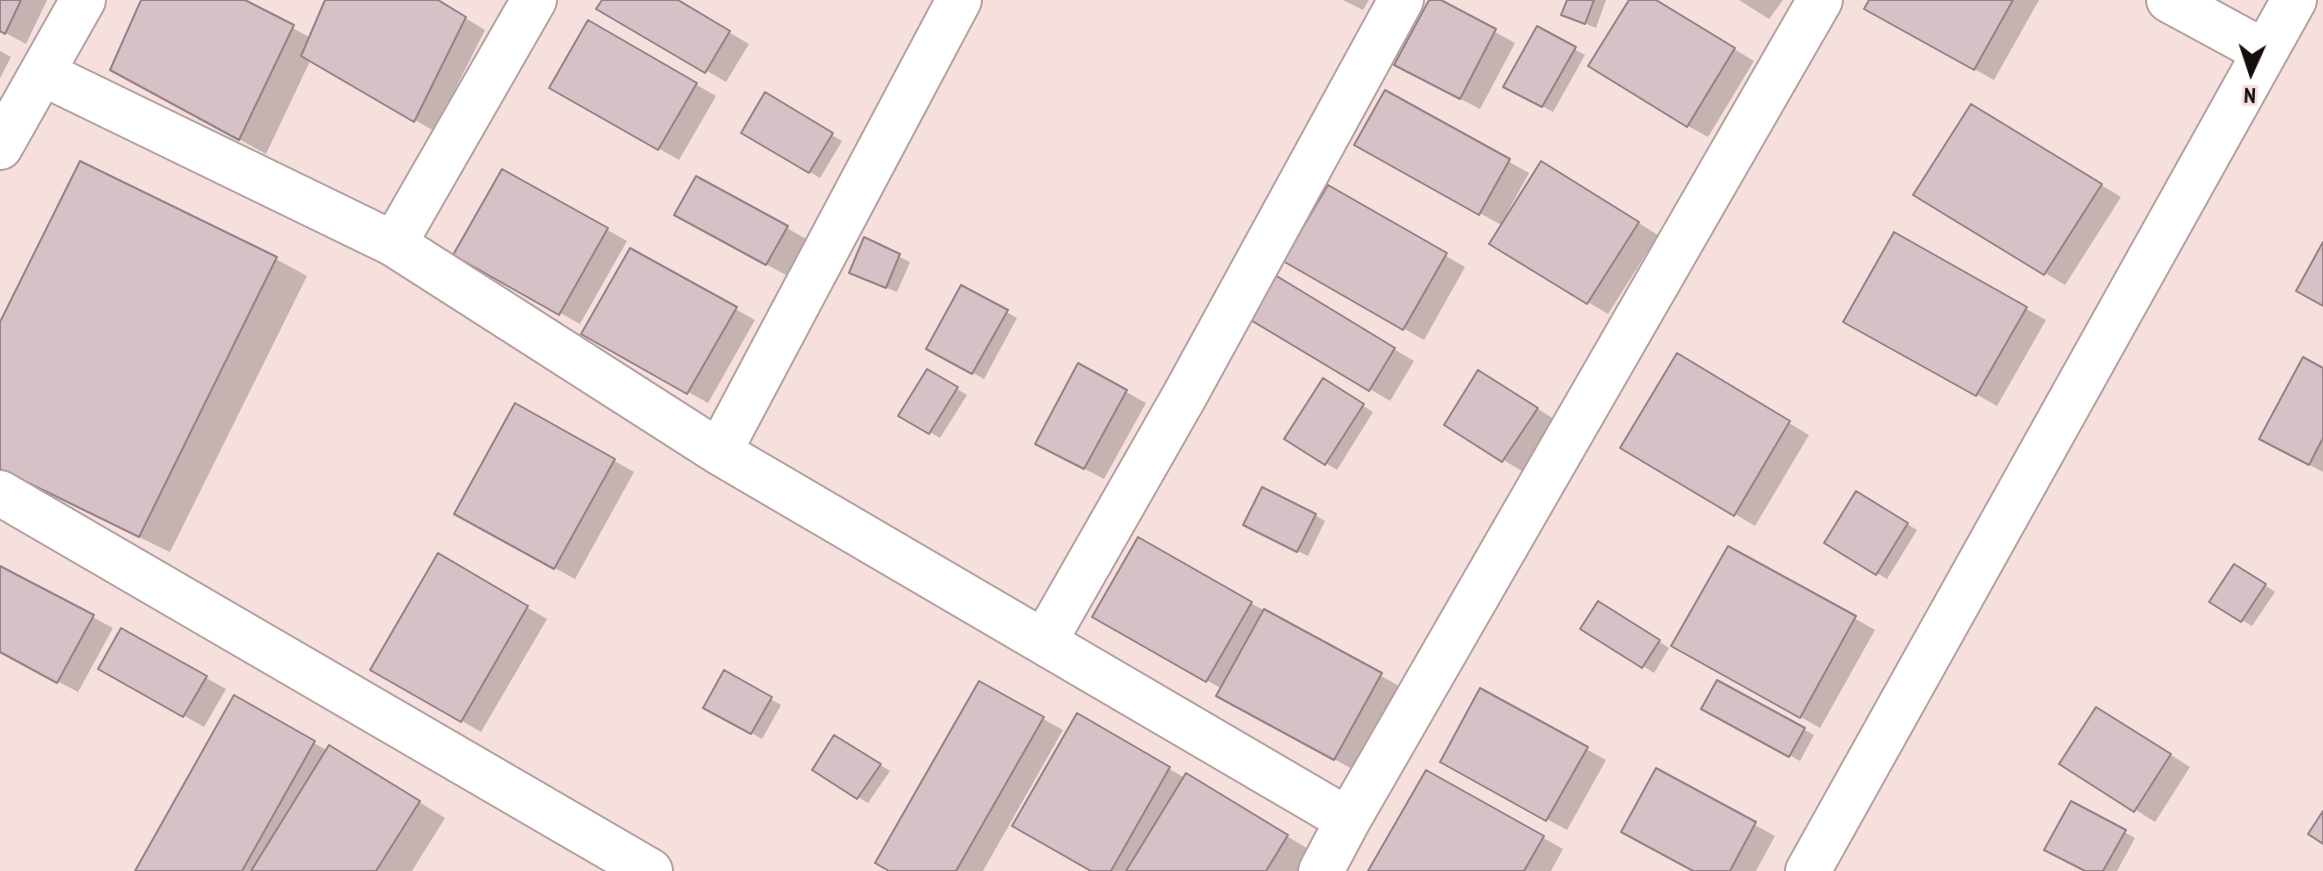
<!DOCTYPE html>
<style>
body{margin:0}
#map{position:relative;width:2323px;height:871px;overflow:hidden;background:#f5e0de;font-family:"PT Sans Narrow",sans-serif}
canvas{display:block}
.north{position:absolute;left:2211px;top:32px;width:80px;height:80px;-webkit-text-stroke:6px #f5e0de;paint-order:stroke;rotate:183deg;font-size:22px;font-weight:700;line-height:32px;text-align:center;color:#140d0c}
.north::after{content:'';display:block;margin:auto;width:28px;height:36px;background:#140d0c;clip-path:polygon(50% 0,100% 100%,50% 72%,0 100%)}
</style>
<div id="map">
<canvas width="2323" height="871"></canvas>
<div class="north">N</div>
</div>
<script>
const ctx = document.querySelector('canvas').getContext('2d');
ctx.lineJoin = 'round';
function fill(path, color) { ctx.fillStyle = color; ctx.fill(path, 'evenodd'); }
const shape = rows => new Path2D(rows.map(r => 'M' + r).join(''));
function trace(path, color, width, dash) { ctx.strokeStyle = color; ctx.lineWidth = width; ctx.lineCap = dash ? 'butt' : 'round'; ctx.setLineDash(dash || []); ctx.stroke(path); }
fill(shape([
 [0,0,47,0,26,44,0,30],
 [143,0,240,0,311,38,327,0,435,0,485,30,434,131,311,59,266,154,139,84],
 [604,0,674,0,749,44,726,82,599,8],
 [1343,0,1369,0,1363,10],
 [1431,0,1437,0,1515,43,1480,109,1416,76],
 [1569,0,1606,0,1596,28,1564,14],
 [1631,0,1653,0,1754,61,1708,137,1688,126],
 [1739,0,1783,0,1769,19],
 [1871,0,2039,0,1994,80,1866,9],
 [589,23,716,96,679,160,552,88],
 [1538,29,1585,55,1553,112,1506,86],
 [0,51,11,57,0,78],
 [1385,92,1529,173,1507,213,1510,215,1561,175,1658,235,1608,314,1492,244,1503,226,1357,144],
 [765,95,842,141,820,178,744,132],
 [1991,118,2121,197,2065,285,1916,194],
 [81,164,276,259,307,276,170,552,0,470,0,326],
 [502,171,627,241,580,324,456,254],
 [1329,188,1465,267,1424,340,1286,261],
 [696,226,787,228,806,239,786,275],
 [1894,235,2046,320,1997,406,1846,321],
 [865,240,910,262,897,292,862,278],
 [630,251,755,320,708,403,584,334],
 [1275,278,1414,361,1390,401,1251,318],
 [962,288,1017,318,984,379,929,349],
 [1677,356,1809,435,1755,526,1623,447],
 [1079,366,1146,403,1104,479,1058,455],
 [2323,370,2323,472,2282,450],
 [928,372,967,395,940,438,901,415],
 [1324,381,1373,412,1337,470,1287,439],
 [1499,384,1557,421,1523,472,1446,424],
 [516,406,634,472,575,579,476,525],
 [1857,494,1917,530,1887,579,1826,543],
 [1315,515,1325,521,1308,556,1256,530],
 [1138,540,1401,687,1354,770,1238,706,1222,689,1095,616],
 [1729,548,1875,630,1820,728,1674,645],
 [438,556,547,619,481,732,373,669],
 [0,568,113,628,78,692,0,651],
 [2245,572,2275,592,2252,626,2242,620],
 [1609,609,1669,648,1654,673,1583,628],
 [122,631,226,689,204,727,101,668],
 [724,673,781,705,762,739,705,707],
 [1718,682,1814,735,1800,761,1704,708],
 [980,684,1063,730,983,871,893,871],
 [1481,691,1606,760,1567,830,1462,773],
 [234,698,328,751,356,763,445,818,412,871,137,871],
 [1078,716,1185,778,1213,791,1313,852,1302,871,1095,871],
 [2117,721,2190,767,2155,822,2062,763],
 [845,743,890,771,868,803,858,797],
 [1657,771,1775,836,1756,871,1696,871],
 [1426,772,1563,849,1551,871,1371,871],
 [2072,803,2135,838,2117,871,2088,871]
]), '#0003');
const building = shape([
 [0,0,21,0,5,34,0,31,0,0],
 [141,0,245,0,294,25,239,140,110,70,141,0],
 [325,0,438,0,466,17,414,122,301,56,325,0],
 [602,0,678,0,730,31,705,73,596,9,602,0],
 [1429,0,1441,0,1496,29,1460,99,1394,65,1429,0],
 [1567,0,1594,0,1585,24,1561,15,1567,0],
 [1629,0,1656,0,1735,48,1687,127,1588,66,1629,0],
 [1869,0,2013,0,1974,70,1864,9,1869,0],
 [588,20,697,83,658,150,549,88,588,20],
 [1537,26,1576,47,1542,107,1503,87,1537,26],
 [1385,90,1510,159,1479,215,1354,145,1385,90],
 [765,92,833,133,809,173,741,133,765,92],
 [1971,104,2102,184,2044,275,1913,195,1971,104],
 [80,161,277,257,139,537,0,469,0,322,80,161],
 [1541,161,1639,222,1587,304,1489,244,1541,161],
 [502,169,608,228,559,315,453,255,502,169],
 [696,176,788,226,766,265,674,215,696,176],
 [1328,185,1447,253,1403,330,1283,261,1328,185],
 [1894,232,2027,307,1976,396,1843,322,1894,232],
 [864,237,900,254,886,288,849,273,864,237],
 [2323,242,2323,306,2296,291,2323,242],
 [630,248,737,307,687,394,581,334,630,248],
 [1275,275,1395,348,1369,391,1249,319,1275,275],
 [961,285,1008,310,972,374,926,349,961,285],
 [1677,353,1790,421,1734,516,1620,448,1677,353],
 [2303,357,2323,368,2323,438,2309,465,2259,439,2303,357],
 [1078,363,1127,390,1084,469,1035,444,1078,363],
 [927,369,958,387,929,434,898,416,927,369],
 [1478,370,1538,408,1502,462,1444,425,1478,370],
 [1323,378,1364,404,1325,465,1284,439,1323,378],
 [515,403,615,459,554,569,454,514,515,403],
 [1262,487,1316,514,1297,552,1243,525,1262,487],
 [1856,491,1908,523,1876,575,1824,543,1856,491],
 [1138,537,1252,602,1206,682,1092,617,1138,537],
 [1728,546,1856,616,1800,718,1671,646,1728,546],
 [438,553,528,606,461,722,370,670,438,553],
 [2234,564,2266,584,2241,622,2209,602,2234,564],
 [0,566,94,615,57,683,0,652,0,566],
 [1598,601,1660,640,1642,668,1580,629,1598,601],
 [1264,609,1382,673,1334,760,1216,696,1264,609],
 [121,628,207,676,183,717,98,669,121,628],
 [724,670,772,697,751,734,703,708,724,670],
 [1717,680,1805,728,1789,757,1701,709,1717,680],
 [979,681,1044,717,956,871,889,871,875,863,979,681],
 [1480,688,1588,747,1546,821,1440,762,1480,688],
 [234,695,315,741,242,871,135,871,234,695],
 [2096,707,2171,754,2134,812,2059,764,2096,707],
 [1077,713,1170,767,1111,871,1091,871,1012,826,1077,713],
 [834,735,881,764,857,799,812,770,834,735],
 [329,745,420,801,376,871,251,871,329,745],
 [1656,768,1756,822,1730,871,1693,871,1621,832,1656,768],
 [1426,770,1544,836,1524,871,1368,871,1426,770],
 [1186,773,1288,835,1266,871,1126,871,1186,773],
 [2071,801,2126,830,2103,871,2085,871,2044,850,2071,801],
 [2323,811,2323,844,2308,834,2323,811]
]);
fill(building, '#d5c1c6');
trace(building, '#948287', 2);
const street = shape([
 [2169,0,2265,52],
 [42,73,394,244,534,0],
 [0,147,83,0],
 [394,244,719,452,1348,820,1820,0],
 [719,452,959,0],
 [0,493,650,871],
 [1044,642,1185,395,1401,0],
 [1321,871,1348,820],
 [1808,871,2294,0]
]);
trace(street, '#b5a19f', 48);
trace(street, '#fff', 44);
</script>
